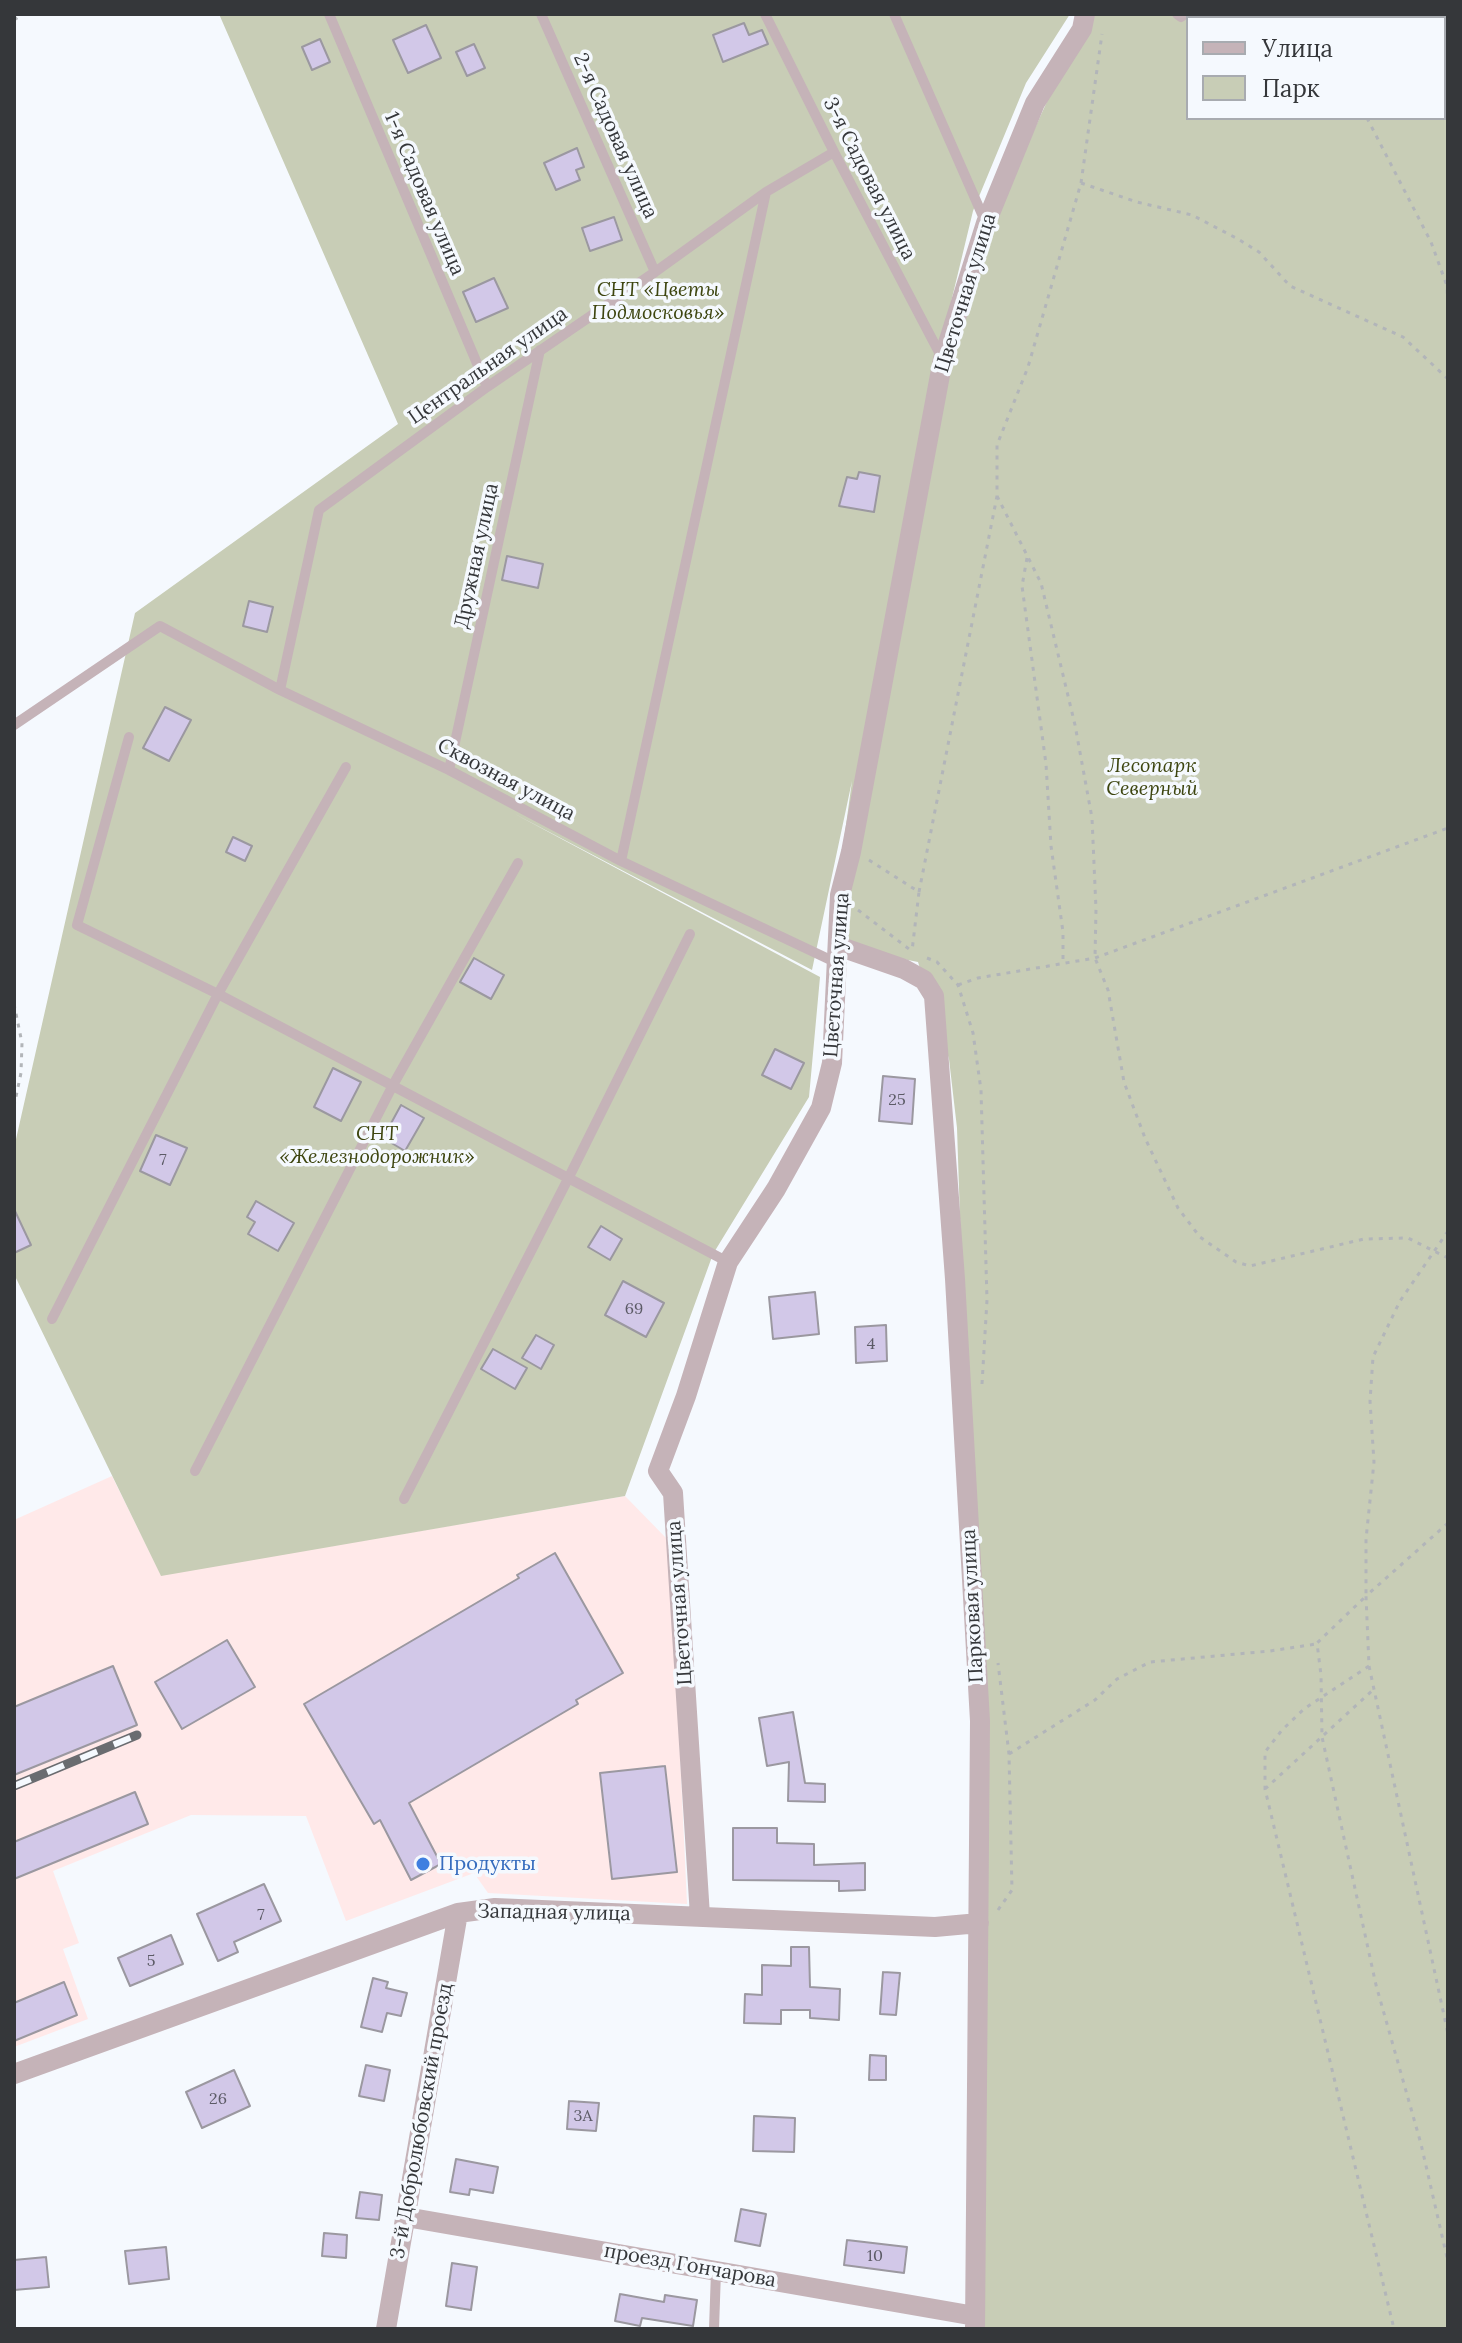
<!DOCTYPE html>
<meta charset="utf-8">
<style>
body{margin:0}
#map{position:relative;width:1462px;height:2343px;overflow:hidden;background:#f5f9fe;font-family:Lora,serif}
canvas{display:block}
.frame{position:absolute;inset:0;border:16px solid #35373a;pointer-events:none}
.legend{position:absolute;left:1186px;top:16px;width:260px;height:104px;box-sizing:border-box;background:#f5f9fe;border:2px solid #a8abb0;margin:0;padding:10px 14px;list-style:none;font-size:24px;color:#35373a}
.legend li{display:flex;align-items:center;gap:16px;height:40px}
.legend b{width:40px;border:2px solid #a8abb0}
</style>
<div id="map">
<canvas width="1462" height="2343"></canvas>
<div class="frame"></div>
<ul class="legend">
<li><b style="height:10px;background:#c5b3b8"></b>Улица</li>
<li><b style="height:22px;background:#c8cdb6"></b>Парк</li>
</ul>
</div>
<script>
const ctx = document.querySelector('canvas').getContext('2d');
ctx.lineJoin = 'round';
function fill(path, color) { ctx.fillStyle = color; ctx.fill(path, 'evenodd'); }
const shape = rows => new Path2D(rows.map(r => 'M' + r).join(''));
function trace(path, color, width, dash) { ctx.strokeStyle = color; ctx.lineWidth = width; ctx.lineCap = dash ? 'butt' : 'round'; ctx.setLineDash(dash || []); ctx.stroke(path); }
function label(font, color, halo, rows, align = 'center') {
  ctx.font = font + ' Lora,serif'; ctx.lineWidth = 7; ctx.setLineDash([]); ctx.textBaseline = 'middle'; ctx.strokeStyle = halo; ctx.fillStyle = color; for (const [text, x, y, turn = 0] of rows) {
    ctx.save(); ctx.translate(x, y); ctx.rotate((+turn || 0) * Math.PI / 180); ctx.textAlign = isNaN(turn) ? turn : align; if (halo) ctx.strokeText(text, 0, 0); ctx.fillText(text, 0, 0); ctx.restore();
  }
}
fill(shape([
 [112,1476,161,1575,625,1496,670,1542,687,1904,488,1893,474,1873,346,1921,306,1816,191,1815,53,1871,79,1943,63,1949,88,2019,14,2047,14,1520]
]), '#ffe9e9');
fill(shape([
 [219,14,1070,14,1026,83,973,211,952,298,920,452,981,246,1087,14,1448,14,1448,2329,981,2329,971,1548,957,1128,949,1059,918,962,853,949,839,931,835,905,852,781,812,970,513,813,820,977,809,1097,713,1254,625,1496,161,1576,14,1274,14,1148,135,613,398,424],
 [1188,18,1444,18,1444,118,1188,118]
]), '#c8cdb6');
const building = shape([
 [744,23,749,35,762,30,768,44,723,62,713,35,744,23],
 [426,25,441,58,408,73,393,40,426,25],
 [320,39,330,62,312,70,302,47,320,39],
 [474,44,485,68,467,76,456,52,474,44],
 [577,148,584,167,576,170,580,180,556,190,544,163,577,148],
 [614,217,622,240,590,251,582,228,614,217],
 [494,278,508,308,476,322,463,292,494,278],
 [859,472,880,476,874,512,839,506,847,477,857,479,859,472],
 [507,556,543,564,538,588,502,580,507,556],
 [249,601,273,607,267,632,243,626,249,601],
 [165,707,191,720,169,761,143,748,165,707],
 [233,837,252,846,245,861,226,852,233,837],
 [474,958,504,975,491,999,460,982,474,958],
 [775,1049,804,1063,791,1089,762,1075,775,1049],
 [333,1068,361,1082,341,1121,314,1107,333,1068],
 [883,1076,915,1079,912,1124,879,1121,883,1076],
 [401,1105,424,1118,405,1151,383,1138,401,1105],
 [156,1135,187,1148,170,1185,140,1171,156,1135],
 [256,1201,294,1223,278,1251,248,1234,255,1222,247,1217,256,1201],
 [14,1209,31,1245,14,1253,14,1209],
 [601,1226,622,1239,610,1260,588,1247,601,1226],
 [623,1281,664,1303,646,1337,605,1315,623,1281],
 [815,1292,819,1334,773,1339,769,1297,815,1292],
 [886,1325,887,1361,856,1363,855,1327,886,1325],
 [536,1335,554,1345,541,1369,522,1358,536,1335],
 [493,1349,527,1368,515,1389,481,1369,493,1349],
 [555,1553,623,1673,576,1700,578,1704,409,1803,441,1864,411,1880,380,1820,374,1824,304,1704,519,1578,517,1575,555,1553],
 [227,1640,255,1687,182,1729,155,1682,227,1640],
 [113,1666,137,1725,14,1775,14,1707,113,1666],
 [793,1712,805,1783,825,1784,825,1802,788,1801,789,1762,767,1766,759,1718,793,1712],
 [665,1766,677,1872,612,1879,600,1773,665,1766],
 [135,1792,148,1824,14,1879,14,1842,135,1792],
 [733,1828,777,1828,777,1843,814,1844,814,1865,865,1863,865,1890,839,1891,839,1881,733,1880,733,1828],
 [264,1884,281,1921,234,1942,238,1952,218,1961,197,1914,264,1884],
 [171,1935,183,1964,130,1986,118,1958,171,1935],
 [791,1947,809,1947,810,1987,840,1989,839,2020,810,2018,810,2010,781,2010,781,2024,744,2023,745,1994,762,1995,762,1965,791,1966,791,1947],
 [883,1972,900,1973,896,2015,880,2014,883,1972],
 [373,1978,388,1982,386,1988,407,1993,401,2016,387,2013,382,2032,361,2027,373,1978],
 [64,1982,77,2015,14,2041,14,2003,64,1982],
 [870,2055,886,2056,886,2080,869,2080,870,2055],
 [366,2065,390,2070,384,2101,359,2096,366,2065],
 [234,2070,250,2106,202,2128,186,2092,234,2070],
 [569,2101,599,2103,596,2131,567,2129,569,2101],
 [754,2116,795,2118,794,2152,753,2151,754,2116],
 [456,2159,498,2167,493,2193,470,2189,469,2195,450,2192,456,2159],
 [360,2192,382,2195,379,2220,356,2218,360,2192],
 [741,2209,766,2214,760,2246,735,2241,741,2209],
 [324,2233,347,2235,346,2258,322,2256,324,2233],
 [847,2240,907,2247,904,2273,844,2265,847,2240],
 [166,2247,169,2279,129,2284,125,2251,166,2247],
 [46,2257,49,2287,14,2290,14,2260,46,2257],
 [452,2263,477,2267,471,2310,446,2306,452,2263],
 [620,2294,664,2302,665,2295,697,2300,693,2326,642,2318,640,2326,615,2321,620,2294]
]);
fill(building, '#d2c8e8');
trace(building, '#9b98a0', 2);
trace(shape([
 [14,20,23,14],
 [1444,116,1448,120],
 [1367,118,1431,242,1447,286,1448,308],
 [1081,183,1137,202,1192,215,1238,239,1259,252,1290,286,1403,337,1448,379],
 [997,496,1041,583,1075,725,1092,818,1096,909,1095,958,1108,990,1124,1082,1145,1138,1178,1208,1200,1237,1236,1262,1250,1266,1364,1239,1408,1238,1448,1258],
 [1027,558,1022,586,1046,764,1051,846,1063,932,1063,963],
 [869,860,919,892,912,951],
 [919,892,997,496,997,445,1028,367,1081,183,1102,34],
 [858,910,909,949],
 [927,958,937,962,958,985,973,1033,981,1090,987,1300,982,1384],
 [958,985,978,978,1095,958,1448,828],
 [14,1004,22,1043,21,1073,14,1106],
 [1448,1231,1400,1301,1373,1357,1370,1401,1374,1462,1366,1539,1366,1596,1317,1643,1321,1675,1322,1737,1376,1985,1421,2144,1448,2262],
 [1448,1523,1366,1596,1369,1666,1448,2034],
 [1369,1666,1304,1709,1282,1730,1265,1752,1265,1789,1394,2329],
 [1009,1754,1095,1700,1117,1679,1150,1662,1270,1651,1316,1644],
 [1265,1789,1374,1689],
 [998,1910,1012,1890,1009,1754,998,1663]
]), '#b2b5b9', 3, [4, 6]);
trace(shape([
 [329,14,487,387],
 [541,14,655,272],
 [765,14,834,152,942,358],
 [894,14,985,221],
 [1177,14,1181,17,1185,14],
 [1444,30,1448,29],
 [280,690,319,510,487,387,655,272,766,192,834,152],
 [14,725,160,626,280,690,449,770,621,861,837,963],
 [129,737,77,925,218,994,728,1262],
 [449,770,540,350],
 [621,861,766,192],
 [52,1319,218,994,346,767],
 [195,1471,393,1085,518,863],
 [404,1499,569,1177,690,934],
 [714,2329,716,2271]
]), '#c5b3b8', 10);
trace(shape([
 [838,946,904,969,924,980,934,996,955,1279,980,1721,975,2329],
 [700,1916,673,1493,658,1471,686,1396,728,1262,776,1189,821,1108,832,1063,840,895,851,852,943,359,986,223,1035,103,1082,29,1085,14],
 [14,2074,458,1913,495,1908,935,1927,979,1923],
 [406,2217,975,2316],
 [386,2329,458,1913]
]), '#c5b3b8', 20);
const rail = shape([
 [14,1786,137,1735]
]);
trace(rail, '#6a6c70', 9);
trace(rail, '#f5f9fe', 6, [18]);
for (const [x, y, r, color] of [
 [423,1864,8,"#3f7fe0"]
]) { const dot = new Path2D(); dot.arc(x, y, r, 0, 2 * Math.PI); ctx.fillStyle = color; ctx.fill(dot); trace(dot, '#f5f9fe', 3); }
label('16px', '#5c5b66', null, [
 ["25",897,1100],
 ["7",163,1160],
 ["69",634,1309],
 ["4",871,1344],
 ["7",261,1915],
 ["5",151,1961],
 ["26",218,2099],
 ["3А",583,2116],
 ["10",875,2256]
]);
label('20px', '#35373a', '#f5f9fe', [
 ["2-я Садовая улица",615,136,66],
 ["3-я Садовая улица",869,179,63],
 ["1-я Садовая улица",424,194,67],
 ["Цветочная улица",966,293,-73],
 ["Центральная улица",488,366,-35],
 ["Дружная улица",477,556,-78],
 ["Сквозная улица",506,780,28],
 ["Цветочная улица",837,975,-86],
 ["Цветочная улица",680,1603,-94],
 ["Парковая улица",973,1606,-93],
 ["Западная улица",554,1913,1],
 ["3-й Добролюбовский проезд",422,2121,-80],
 ["проезд Гончарова",690,2266,10]
]);
label('italic 20px', '#3d450f', '#f5f9fe', [
 ["СНТ «Цветы",658,290],
 ["Подмосковья»",658,313],
 ["Лесопарк",1152,766],
 ["Северный",1152,789],
 ["СНТ",377,1134],
 ["«Железнодорожник»",377,1157]
]);
label('20px', '#366cbe', '#f5f9fe', [
 ["Продукты",439,1864]
], 'left');
</script>
